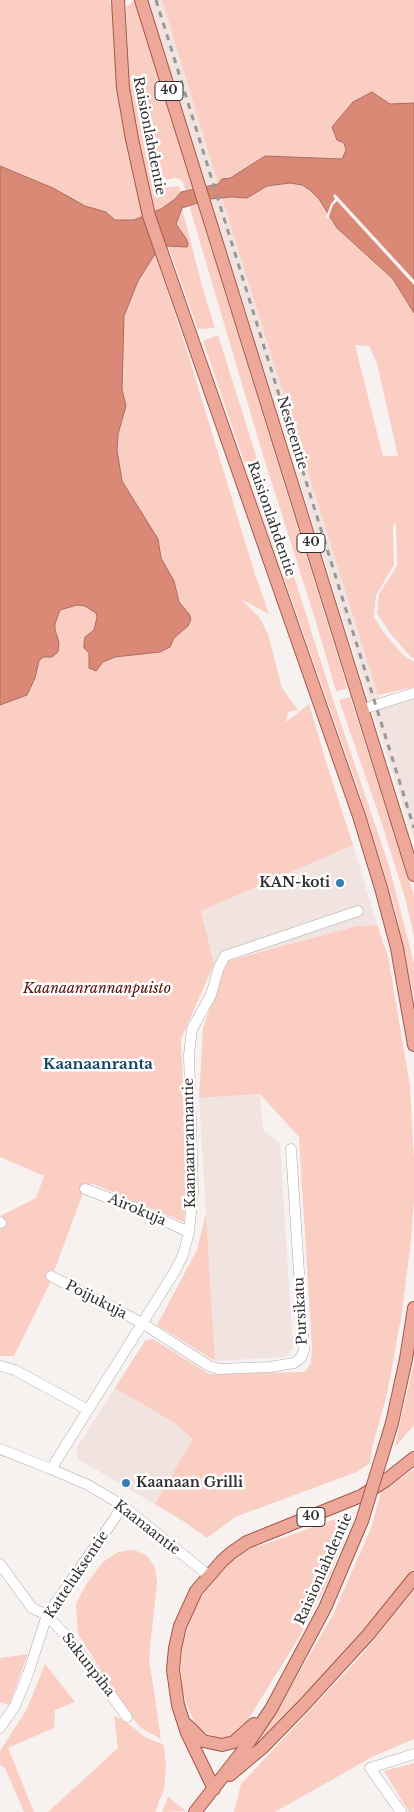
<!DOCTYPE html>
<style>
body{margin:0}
canvas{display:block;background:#f7f1f0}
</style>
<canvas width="414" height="1812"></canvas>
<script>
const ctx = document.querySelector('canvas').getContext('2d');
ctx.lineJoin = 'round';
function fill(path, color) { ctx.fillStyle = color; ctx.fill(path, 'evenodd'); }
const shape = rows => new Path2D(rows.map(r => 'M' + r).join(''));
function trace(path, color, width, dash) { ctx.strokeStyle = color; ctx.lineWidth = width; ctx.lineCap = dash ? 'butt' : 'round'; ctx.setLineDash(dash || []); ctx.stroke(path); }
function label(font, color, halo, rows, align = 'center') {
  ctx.font = font + ' "Libre Baskerville",serif'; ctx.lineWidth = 5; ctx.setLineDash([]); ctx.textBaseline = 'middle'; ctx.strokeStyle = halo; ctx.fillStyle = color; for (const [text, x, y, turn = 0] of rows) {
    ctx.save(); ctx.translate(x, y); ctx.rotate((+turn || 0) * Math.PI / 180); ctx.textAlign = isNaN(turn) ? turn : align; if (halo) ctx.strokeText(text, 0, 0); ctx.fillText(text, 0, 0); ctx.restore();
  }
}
fill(shape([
 [148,0,162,0,218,184,206,186],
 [222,198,383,708,401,697,414,693,414,841,210,199],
 [353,845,377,925,357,926,214,964,201,911],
 [260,1094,263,1130,280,1144,293,1349,286,1357,215,1361,199,1098],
 [153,1339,194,1366,204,1522,183,1521,78,1459,76,1449,145,1341]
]), '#f1e3e0');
fill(shape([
 [0,0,109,0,129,66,126,7,135,0,193,189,186,191,183,182,180,179,174,178,161,181,163,188,178,186,181,192,176,199,159,210,102,269,79,372,98,536,162,576,159,566,145,546,137,527,120,507,117,496,109,489,104,487,96,462,103,430,89,423,90,416,100,407,91,399,89,392,102,373,90,356,100,334,97,330,97,306,100,294,111,283,134,247,139,244,148,233,167,226,179,216,182,208,202,286,215,328,198,329,168,246,155,254,188,354,253,568,269,614,241,599,259,617,268,634,282,688,298,710,288,712,286,722,309,704,327,765,353,845,201,911,214,964,181,1039,187,1185,184,1222,91,1183,83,1193,49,1285,14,1356,0,1356,0,1216,36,1198,44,1176,0,1157],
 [162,0,414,0,414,103,390,104,344,143,346,150,342,159,265,156,218,184],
 [290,183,302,185,310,190,319,199,337,228,393,279,414,313,414,659,409,655,390,633,377,613,379,594,397,566,396,522,393,525,394,565,376,595,374,617,383,632,402,654,414,662,414,687,378,695,222,198,247,198,267,186],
 [355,345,369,346,377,363,398,456,383,456],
 [197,203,345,680,347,689,336,691,316,622,262,452,189,205],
 [218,335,333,700,389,866,414,963,414,997,395,909,357,785,271,541,203,341],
 [350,697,414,895,414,936,405,898,381,821,339,700],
 [377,925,388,956,410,1086,414,1161,414,1200,411,1240,402,1312,387,1394,372,1448,370,1463,357,1472,235,1517,207,1538,183,1521,155,1504,193,1439,175,1423,115,1388,145,1341,153,1339,209,1374,305,1372,311,1363,312,1347,299,1137,260,1094,199,1098,203,1028,227,961,357,926],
 [206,1214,215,1361,157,1325,197,1250],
 [414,1363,414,1425,395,1447,401,1418],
 [414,1469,414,1570,372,1624,291,1711,257,1744,333,1615,371,1528,381,1492],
 [355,1512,325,1588,298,1639,246,1723,236,1733,225,1738,217,1738,202,1731,197,1727,188,1708,182,1688,181,1668,182,1647,187,1629,192,1612,203,1594,227,1564,252,1547,263,1545],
 [135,1550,147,1556,155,1567,157,1583,149,1658,161,1739,141,1728,127,1711,78,1634,76,1604,87,1583,103,1562,118,1552],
 [414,1590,414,1739,372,1757,275,1812,234,1812,241,1784,359,1658],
 [28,1654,9,1705,0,1702,0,1658],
 [45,1664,75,1702,55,1710,54,1728,8,1748,34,1812,24,1812,5,1768,0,1765,0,1751,27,1709],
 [114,1716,124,1720,145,1737,164,1745,166,1767,164,1789,155,1812,48,1812,118,1748],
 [414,1763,414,1812,409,1812,384,1771],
 [168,1797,186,1811,162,1812]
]), '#fbcec4');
const water = shape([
 [372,92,390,104,414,103,414,313,393,279,337,228,319,199,310,190,302,185,290,183,267,186,247,198,232,197,210,199,182,208,176,224,187,240,188,245,187,247,168,246,155,254,138,281,124,316,122,389,126,406,118,434,117,450,122,481,158,539,161,558,174,581,179,602,189,614,191,619,188,626,174,638,170,647,160,652,115,657,103,662,96,671,89,668,89,653,84,648,84,643,85,637,94,630,97,617,96,613,85,606,77,605,60,610,55,624,55,630,59,642,58,652,52,657,43,657,39,661,35,678,27,695,0,705,0,166,53,188,85,206,106,212,115,220,134,220,161,209,175,199,181,192,218,184,222,179,230,178,265,156,342,159,346,150,344,143,337,140,332,127,353,102,372,92]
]);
fill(water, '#da8977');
trace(water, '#a86e62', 1);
fill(shape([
 [335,194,414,280,414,285,337,201,333,205,328,219,326,217,331,204,335,199,333,196]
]), '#f7f1f0');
const minor = shape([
 [363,709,414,693],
 [85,1189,133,1207,189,1232],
 [0,1222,1,1223],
 [51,1276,142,1323,209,1366,219,1369,270,1367,294,1363,301,1358,304,1350,291,1149],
 [1,1366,15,1370,88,1410],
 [0,1449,51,1469,88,1485,122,1505,208,1575],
 [51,1469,175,1271,183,1255,189,1232,193,1192,189,1055,192,1029,211,995,219,967,225,956,358,911],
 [0,1564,32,1608,47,1615,69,1639,93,1670,127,1717],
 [0,1728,15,1706,28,1674,47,1615,115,1518,122,1505],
 [401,1812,370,1768,414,1754]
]);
const major = shape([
 [118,0,123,88,132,139,149,216,359,816,381,888,397,948,414,1045],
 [141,0,414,875],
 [392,1423,406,1359,414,1308],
 [187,1725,203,1741,222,1745,234,1742,254,1724],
 [230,1775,262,1748,303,1706,368,1635,414,1578],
 [214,1789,187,1733,178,1705,173,1670,175,1648,180,1626,196,1591,222,1561,231,1553,247,1542,361,1496,385,1481,414,1458],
 [195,1812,245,1748,271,1709,325,1608,362,1521]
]);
trace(minor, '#b0abaa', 11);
trace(major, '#a45849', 14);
trace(minor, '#fff', 10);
trace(major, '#eea89a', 12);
trace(shape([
 [156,0,414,828]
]), '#9b9796', 3, [6, 6]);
const majorBridge = shape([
 [362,1521,392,1423]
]);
trace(majorBridge, '#a45849', 14, []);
trace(majorBridge, '#eea89a', 12);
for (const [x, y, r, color] of [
 [340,883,5,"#357eb2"],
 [126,1483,5,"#357eb2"]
]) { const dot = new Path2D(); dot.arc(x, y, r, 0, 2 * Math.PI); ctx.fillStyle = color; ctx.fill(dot); trace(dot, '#fff', 2); }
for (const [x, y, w] of [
 [169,91,28],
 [311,543,28],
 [311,1517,28]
]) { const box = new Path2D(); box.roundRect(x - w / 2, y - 9.5, w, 19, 4); ctx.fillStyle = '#fff'; ctx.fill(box); trace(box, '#323030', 1); }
label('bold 12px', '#323030', null, [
 ["40",169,91],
 ["40",311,543],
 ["40",311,1517]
]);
label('14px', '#323030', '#fff', [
 ["Raisionlahdentie",149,136,79],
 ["Nesteentie",292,433,73],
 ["Raisionlahdentie",271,519,71],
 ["Kaanaanrannantie",190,1143,-91],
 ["Airokuja",137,1210,23],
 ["Poijukuja",96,1300,27],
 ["Pursikatu",301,1311,-93],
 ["Kaanaantie",147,1528,38],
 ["Raisionlahdentie",324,1569,-66],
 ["Katteluksentie",77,1575,-56],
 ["Sakunpiha",88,1665,52]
]);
label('bold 14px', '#323030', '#fff', [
 ["KAN-koti",330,883],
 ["Kaanaan Grilli",136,1483,"left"]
], 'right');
label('italic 14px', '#560e02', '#fff', [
 ["Kaanaanrannanpuisto",97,989]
]);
label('bold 15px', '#0f4466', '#fff', [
 ["Kaanaanranta",98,1065]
]);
</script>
